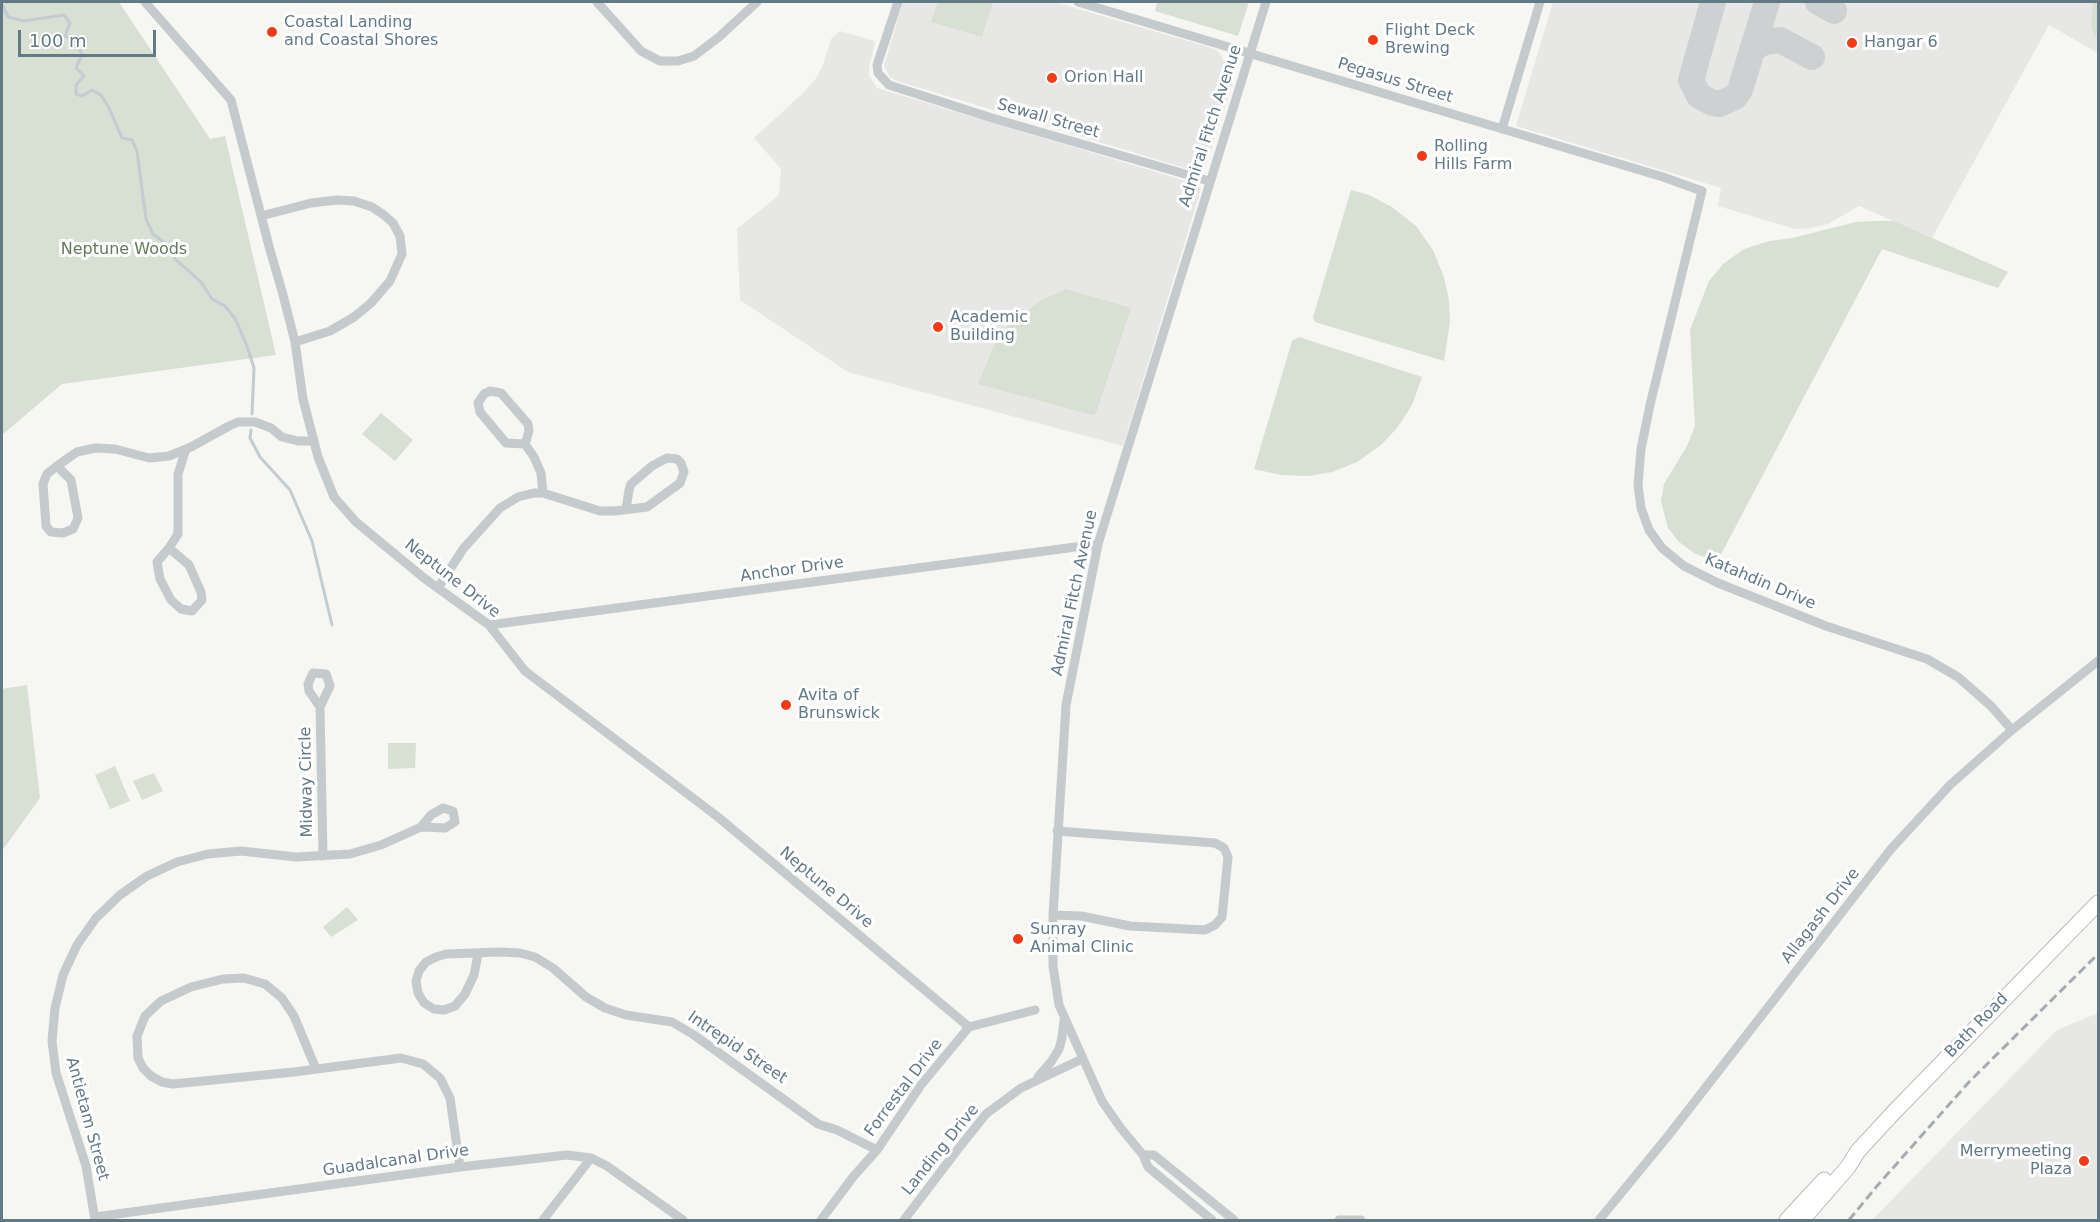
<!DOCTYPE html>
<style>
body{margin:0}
#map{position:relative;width:2100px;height:1222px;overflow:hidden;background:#f6f6f2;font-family:"DejaVu Sans",sans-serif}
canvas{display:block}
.frame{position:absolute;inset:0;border:3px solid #627986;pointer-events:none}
.scale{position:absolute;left:18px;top:30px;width:138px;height:27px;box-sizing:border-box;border:3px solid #627986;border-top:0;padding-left:8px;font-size:18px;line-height:21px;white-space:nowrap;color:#627986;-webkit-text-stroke:4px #fff;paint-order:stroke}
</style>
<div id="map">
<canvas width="2100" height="1222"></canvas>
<div class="frame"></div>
<div class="scale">100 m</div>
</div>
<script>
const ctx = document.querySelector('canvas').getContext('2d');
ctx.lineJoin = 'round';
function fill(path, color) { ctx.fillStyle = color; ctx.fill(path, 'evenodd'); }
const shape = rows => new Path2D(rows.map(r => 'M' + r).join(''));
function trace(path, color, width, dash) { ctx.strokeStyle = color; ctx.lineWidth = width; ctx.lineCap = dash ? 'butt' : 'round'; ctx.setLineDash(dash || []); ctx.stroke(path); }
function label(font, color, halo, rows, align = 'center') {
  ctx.font = font + ' "DejaVu Sans",sans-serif'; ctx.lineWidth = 6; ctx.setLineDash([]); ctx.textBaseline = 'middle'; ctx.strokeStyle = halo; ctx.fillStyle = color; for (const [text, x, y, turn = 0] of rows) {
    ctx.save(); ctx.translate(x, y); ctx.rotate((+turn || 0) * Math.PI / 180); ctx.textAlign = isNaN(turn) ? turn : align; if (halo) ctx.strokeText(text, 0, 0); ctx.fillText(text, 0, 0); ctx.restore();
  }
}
fill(shape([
 [903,2,1055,2,1215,49,1220,54,1234,79,1205,168,1203,170,1195,171,897,81,890,77,884,66],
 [1553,2,2098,2,2098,53,2049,25,1932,238,1859,206,1828,224,1811,228,1795,229,1718,206,1721,188,1516,126],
 [840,31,874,41,875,43,869,67,869,75,877,88,1196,184,1199,188,1200,192,1123,446,848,372,740,300,737,229,779,195,781,169,754,138,802,94,815,80,823,65,831,39],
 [2098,1013,2098,1220,1872,1220,2057,1030]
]), '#e7e8e6');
fill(shape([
 [2,2,119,2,210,139,225,136,276,355,62,384,2,435],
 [938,2,993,2,982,37,931,22],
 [1157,2,1249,2,1238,36,1155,11],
 [2093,2,2098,2,2098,30,2094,39,2091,22],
 [1351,190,1369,195,1392,207,1416,226,1433,250,1444,277,1449,300,1450,321,1444,361,1315,322,1313,317],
 [1873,221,1894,221,2008,272,1998,288,1882,249,1717,562,1694,553,1679,542,1668,528,1661,501,1664,484,1687,446,1695,426,1690,330,1709,281,1723,264,1744,249,1769,241,1792,238,1856,222],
 [1066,289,1131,308,1096,413,1092,415,978,384,995,343,1010,323,1041,300],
 [1299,337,1422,377,1412,405,1397,428,1381,445,1357,462,1332,472,1308,476,1281,475,1254,469,1292,341],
 [381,413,413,440,395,461,362,434],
 [27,685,40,798,2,851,2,689],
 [388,743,416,743,415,768,388,769],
 [115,766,130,801,110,809,95,775],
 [154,773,163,791,142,800,133,781],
 [347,907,358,920,331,937,323,927]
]), '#d8dfd3');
trace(shape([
 [2,4,8,17,24,21,64,15,70,23,65,36,78,44,82,55,76,68,84,76,76,85,76,94,82,96,92,90,101,95,109,108,122,138,132,140,137,151,146,219,153,234,170,247,175,259,201,282,212,299,225,306,236,320,247,346,254,368,252,414],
 [251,430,250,438,260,457,290,490,312,541,332,625]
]), '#c1cdd2', 3);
trace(shape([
 [1713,2,1691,80,1699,96,1713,103,1719,104,1735,97,1740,90,1767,2],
 [1818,2,1834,11],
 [1752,50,1764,42,1780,40,1812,57]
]), '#ced1d2', 26);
const primary = shape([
 [1787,1220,1824,1180],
 [1802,1220,1848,1167,1858,1151,1894,1112,2098,903]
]);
trace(primary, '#b8bdc0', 17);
trace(shape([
 [145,2,231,100,270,250,282,291,295,342,303,399,318,457,334,497,356,522,424,578,489,625,525,671,718,817,969,1027],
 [597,2,641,51,660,61,678,61,694,56,719,37,757,2],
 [898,2,877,65,878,73,889,85,992,118,1209,181],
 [1078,2,1663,177,1702,191,1650,405,1641,449,1638,485,1641,508,1649,530,1662,548,1684,566,1718,583,1826,626,1927,659,1958,677,1991,706,2012,730],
 [1502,129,1540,2],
 [261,216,311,203,337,200,354,201,372,207,384,215,393,223,400,236,402,254,390,281,371,303,354,317,330,331,295,342],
 [57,466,71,480,78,518,73,529,63,533,51,532,46,526,43,484,47,474,57,466,64,461,77,452,95,448,115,449,149,458,169,456,191,447,229,426,238,422,255,422,271,428,282,437,298,441,314,441],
 [543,493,600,511,615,511,647,507,680,483,684,472,681,463,677,459,667,458,652,466,631,484,629,490,626,509],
 [169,548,157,562,160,579,171,600,181,609,192,611,202,600,201,592,189,565,169,548,178,534,178,474,186,449],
 [438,588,463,549,500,508,518,497,534,493,543,493,541,473,534,457,525,444,506,443,480,412,478,403,484,394,490,391,501,393,528,424,529,431,525,444],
 [489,625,1098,544],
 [320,707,309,691,308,684,313,673,326,674,330,686,320,707,323,856],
 [1053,915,1081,916,1130,926,1205,930,1215,925,1222,917,1228,857,1224,848,1215,843,1057,831],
 [478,954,474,975,465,994,455,1006,444,1010,434,1009,424,1003,418,993,416,981,419,971,426,962,436,957,446,954,500,952,520,953,535,957,553,968,586,997,605,1008,626,1015,672,1022,694,1035,818,1124,837,1130,877,1150],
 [316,1069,294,1016,282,998,265,984,244,978,223,979,191,987,161,1001,145,1016,137,1036,138,1058,143,1068,151,1076,162,1082,173,1084,294,1072,401,1058,423,1064,440,1078,450,1098,460,1167],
 [1038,1077,1051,1062,1059,1049,1062,1038,1064,1020],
 [1143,1155,1154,1155,1234,1220],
 [95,1217,460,1167,567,1155,591,1158,607,1166,683,1220],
 [95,1220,86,1166,56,1073,52,1041,55,1008,63,975,77,945,96,918,120,895,147,876,177,862,208,854,241,851,296,857,350,854,381,845,421,827,431,815,443,808,453,811,455,822,445,828,421,827],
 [543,1220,591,1158],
 [821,1220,853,1177,877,1150,921,1085,969,1027,1035,1010],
 [904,1220,958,1149,986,1114,1021,1088,1082,1059],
 [1212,1220,1148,1167,1143,1155,1120,1127,1102,1101,1059,1005,1053,966,1053,915,1066,705,1098,544,1266,2],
 [1339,1220,1361,1220],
 [1599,1220,1668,1136,1891,849,1950,785,2012,730,2098,661]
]), '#c5cacc', 9);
trace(primary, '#fff', 15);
trace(shape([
 [1849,1220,1877,1186,1969,1082,2098,954]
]), '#a5acb1', 3, [9, 4.5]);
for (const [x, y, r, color] of [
 [272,32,6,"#f43a15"],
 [1373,40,6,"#f43a15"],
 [1852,43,6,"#f43a15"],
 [1052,78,6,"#f43a15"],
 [1422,156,6,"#f43a15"],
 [938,327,6,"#f43a15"],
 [786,705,6,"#f43a15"],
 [1018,939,6,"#f43a15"],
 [2084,1161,6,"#f43a15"]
]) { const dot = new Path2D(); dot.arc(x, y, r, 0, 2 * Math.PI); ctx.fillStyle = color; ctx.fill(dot); trace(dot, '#fff', 2); }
label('16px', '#627986', '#fff', [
 ["Coastal Landing",284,23],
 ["and Coastal Shores",284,41],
 ["Flight Deck",1385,31],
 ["Brewing",1385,49],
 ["Hangar 6",1864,43],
 ["Orion Hall",1064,78],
 ["Rolling",1434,147],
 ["Hills Farm",1434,165],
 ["Academic",950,318],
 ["Building",950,336],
 ["Avita of",798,696],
 ["Brunswick",798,714],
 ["Sunray",1030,930],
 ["Animal Clinic",1030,948],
 ["Merrymeeting",2072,1152,"right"],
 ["Plaza",2072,1170,"right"]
], 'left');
label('16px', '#627986', '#fff', [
 ["Pegasus Street",1395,81,17],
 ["Sewall Street",1048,119,16],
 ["Admiral Fitch Avenue",1211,126,-72],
 ["Anchor Drive",792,570,-8],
 ["Neptune Drive",452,579,38],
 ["Katahdin Drive",1760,582,23],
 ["Admiral Fitch Avenue",1075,593,-78],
 ["Midway Circle",307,782,-91],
 ["Neptune Drive",826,888,40],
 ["Allagash Drive",1821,916,-52],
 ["Bath Road",1977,1026,-46],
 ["Intrepid Street",737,1048,34],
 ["Forrestal Drive",904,1088,-53],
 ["Antietam Street",87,1119,75],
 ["Landing Drive",941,1150,-51],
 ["Guadalcanal Drive",396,1161,-8]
]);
label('16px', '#65785e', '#fff', [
 ["Neptune Woods",124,250]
]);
</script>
